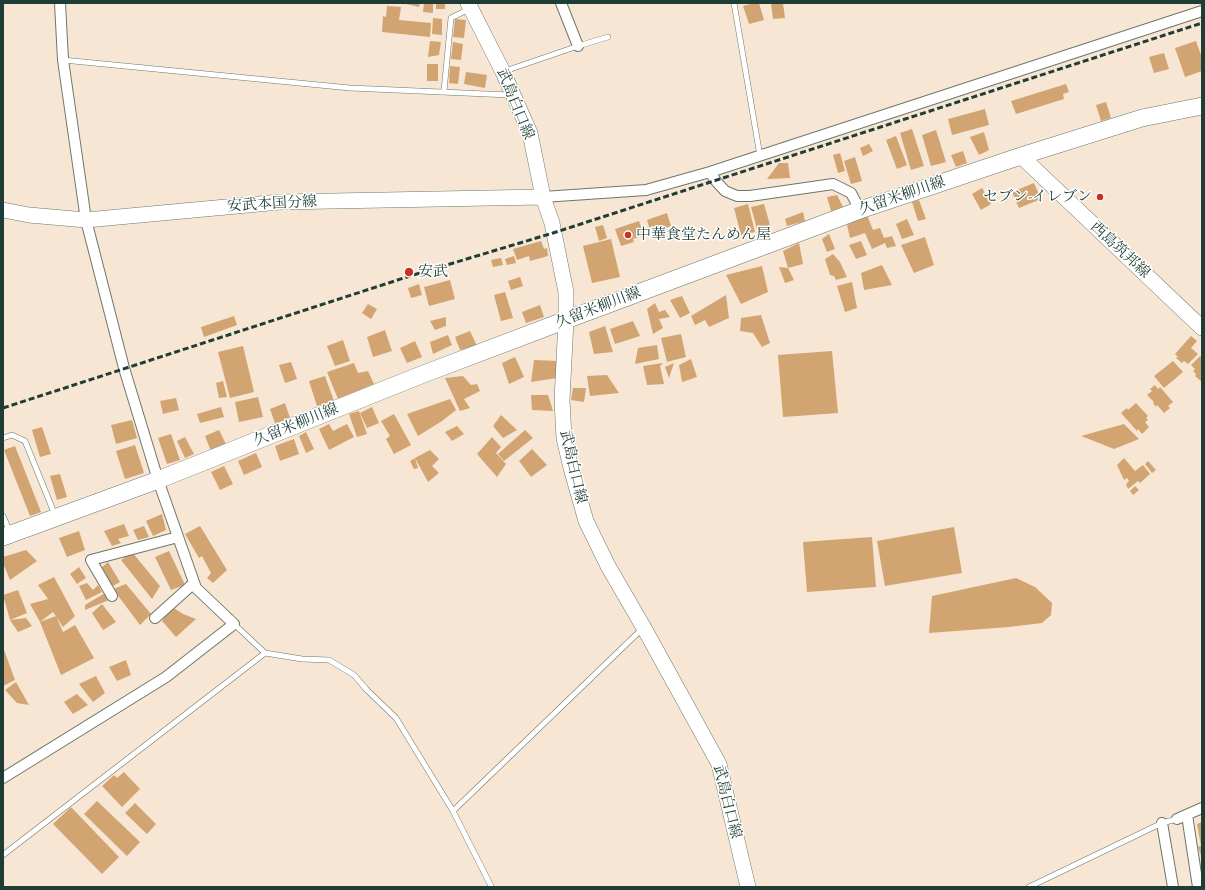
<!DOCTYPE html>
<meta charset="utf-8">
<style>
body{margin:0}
#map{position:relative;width:1205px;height:890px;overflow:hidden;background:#f7e6d3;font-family:"EB Garamond",serif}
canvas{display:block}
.frame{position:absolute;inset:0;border:4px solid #1f3d34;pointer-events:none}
</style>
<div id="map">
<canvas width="1205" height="890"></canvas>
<div class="frame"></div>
</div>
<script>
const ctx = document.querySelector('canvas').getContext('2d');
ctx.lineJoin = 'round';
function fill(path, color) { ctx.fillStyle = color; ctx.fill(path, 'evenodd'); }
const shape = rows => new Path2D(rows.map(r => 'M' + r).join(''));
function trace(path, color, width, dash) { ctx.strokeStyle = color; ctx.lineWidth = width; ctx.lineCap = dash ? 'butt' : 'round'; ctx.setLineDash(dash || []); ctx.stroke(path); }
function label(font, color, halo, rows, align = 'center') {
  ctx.font = font + ' "EB Garamond","Noto Serif JP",serif'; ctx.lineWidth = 3; ctx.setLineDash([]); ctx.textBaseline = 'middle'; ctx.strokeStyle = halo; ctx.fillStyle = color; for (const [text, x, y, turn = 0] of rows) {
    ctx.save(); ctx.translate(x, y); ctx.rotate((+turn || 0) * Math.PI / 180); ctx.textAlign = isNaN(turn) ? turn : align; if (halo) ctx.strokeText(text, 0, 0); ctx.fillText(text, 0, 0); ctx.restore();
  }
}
fill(shape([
 [402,3,420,3,419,7],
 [424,3,433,3,433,13,423,12],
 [436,3,445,3,445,9,436,9],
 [754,3,759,3,764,20,749,24,743,6],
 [771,3,783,3,785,18,773,19],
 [387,6,401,7,399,20,431,23,430,37,382,32,383,16,386,17],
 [433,18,442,19,442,35,432,34],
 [455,19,466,20,464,38,453,37],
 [430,41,441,42,439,55,428,57],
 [1196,41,1202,58,1202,71,1185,77,1175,48],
 [453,42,463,44,461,60,451,59],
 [1164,53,1169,69,1154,73,1149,57],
 [427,64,438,64,438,81,427,81],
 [450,66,460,67,458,84,449,83],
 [466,72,487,75,485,88,464,84],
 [1066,84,1069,92,1063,94,1064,99,1016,114,1011,101],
 [1106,102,1111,118,1101,121,1096,105],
 [985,109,989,125,952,135,948,119],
 [912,129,924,166,911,170,900,133],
 [936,130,946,162,931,166,922,135],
 [984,132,989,150,979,155,970,137],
 [896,136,907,165,897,169,886,140],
 [869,144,873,151,863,156,860,148],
 [963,151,967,163,956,167,951,155],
 [840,153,845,171,838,173,833,155],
 [855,157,862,181,851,184,844,161],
 [779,163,788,163,790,178,767,179],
 [1034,183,1041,199,1019,208,1012,192],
 [982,188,991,204,981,210,972,194],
 [837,195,843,207,831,211,827,197],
 [919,200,926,219,918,221,912,202],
 [748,204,755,232,741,235,734,208],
 [764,204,770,225,757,229,751,207],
 [803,212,805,221,787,226,785,219],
 [667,213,671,226,666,228,667,231,660,233,659,230,651,233,647,220],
 [867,215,873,230,880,228,884,238,892,236,896,246,887,248,885,243,872,249,865,233,850,238,847,225],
 [907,219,914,235,902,239,896,224],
 [639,221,644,235,633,239,634,242,621,246,615,229],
 [603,225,607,238,599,241,595,227],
 [829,234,835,249,827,252,822,239],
 [925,237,934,265,914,273,901,245],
 [611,239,620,277,592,283,583,246],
 [541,241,544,249,547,248,548,256,530,261,529,256,517,260,513,249],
 [861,241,867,255,856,259,849,245],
 [799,243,803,264,788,268,783,251],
 [833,254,840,262,847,277,836,280,834,276,830,275,825,259],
 [514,256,516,263,507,265,505,259],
 [501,258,503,265,493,267,491,260],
 [882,265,892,285,864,290,861,273],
 [762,266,768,292,741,304,726,275],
 [779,267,788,268,794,280,785,283],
 [520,277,523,286,511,290,508,281],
 [450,280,455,299,429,306,424,287],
 [852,282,857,308,845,312,837,286],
 [419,284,422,295,411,298,408,288],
 [505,292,513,318,501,321,494,295],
 [726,295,729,318,709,327,705,320,695,325,691,316],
 [682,296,690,313,680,318,670,300],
 [655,303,659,312,665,310,670,317,659,319,663,328,653,334,647,309],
 [368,304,377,309,371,319,362,313],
 [540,305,544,317,526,323,522,312],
 [761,315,770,343,762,347,753,333,740,331,741,318],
 [234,316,237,325,204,337,201,327],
 [446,317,446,326,435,330,430,321],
 [633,321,640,336,615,344,610,329],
 [605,326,613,352,594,354,589,332],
 [385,330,392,351,373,357,367,337],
 [470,331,477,346,460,350,455,337],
 [681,334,686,357,667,362,661,338],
 [448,335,452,345,433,354,430,342],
 [1191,336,1197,341,1191,348,1198,354,1188,364,1184,361,1182,363,1176,358,1178,357,1175,354],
 [343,340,350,361,335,366,327,346],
 [415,341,422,357,407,363,400,348],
 [657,345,659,359,635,364,638,348],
 [243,346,254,392,230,398,218,352],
 [832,351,838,413,783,417,778,355],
 [1200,356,1202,358,1202,380,1201,381,1195,376,1196,374,1193,371,1195,369,1191,365],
 [515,357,524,377,509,384,502,363],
 [691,359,697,377,682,382,679,365],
 [534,360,558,361,557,378,531,382],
 [1173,361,1183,372,1164,388,1154,376],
 [291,362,297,379,285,383,279,365],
 [354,363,358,373,368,371,374,384,338,399,327,372],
 [663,363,660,366,664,384,647,385,643,366],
 [674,363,669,378,665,367],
 [607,375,619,393,590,396,587,376],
 [325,376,334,401,317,406,309,381],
 [463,376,471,385,477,384,480,391,464,399,470,408,460,411,445,378],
 [223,381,227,397,219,398,216,383],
 [1155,385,1158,389,1160,387,1173,402,1168,406,1170,408,1164,413,1157,405,1156,407,1153,403,1154,402,1147,395,1152,391,1150,389],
 [573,388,586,388,584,402,571,400],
 [531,395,548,395,553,411,532,410],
 [258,397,263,417,239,422,235,402],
 [176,398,179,410,163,414,160,401],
 [450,399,456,410,442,421,418,436,407,414],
 [285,403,291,421,276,426,270,409],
 [1136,403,1148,416,1146,418,1148,420,1145,422,1149,427,1142,434,1138,429,1137,431,1121,413,1127,408,1128,410],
 [221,407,224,417,200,423,197,414],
 [372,407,379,423,367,428,360,413],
 [359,411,367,434,357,437,349,414],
 [394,414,411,445,394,454,386,439,390,436,381,421],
 [501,415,517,430,503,438,493,426],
 [132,420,137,438,116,444,111,425],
 [329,424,333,431,347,424,354,437,329,450,319,429],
 [1124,424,1139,439,1114,449,1081,436],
 [457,426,464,434,452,441,445,432],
 [42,427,51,454,40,457,32,430],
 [219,430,226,444,211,451,205,436],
 [525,430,533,438,504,461,498,454],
 [306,432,314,449,306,453,299,436],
 [171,434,180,460,167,464,158,438],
 [185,437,194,454,185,458,177,441],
 [492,437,501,447,496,453,506,464,497,477,477,454],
 [294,439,299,454,280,461,275,446],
 [135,445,144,473,125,479,116,451],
 [15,446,41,512,30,516,4,450],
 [532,449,547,465,531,477,519,461],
 [430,450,439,459,432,466,439,473,428,482,415,458],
 [256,453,262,467,244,475,238,461],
 [415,458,418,468,414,469,410,461],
 [1124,458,1135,471,1143,465,1150,474,1140,483,1138,481,1128,489,1126,484,1129,481,1127,478,1124,480,1117,465],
 [1148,461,1156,470,1152,473,1145,464],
 [224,466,233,484,220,490,211,472],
 [60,474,67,497,57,500,50,476],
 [1135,486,1139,490,1133,495,1130,491],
 [162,514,166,530,153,536,146,521],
 [124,524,129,536,118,539,121,543,112,546,104,531],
 [144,526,149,537,138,540,133,530],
 [200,526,227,570,213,583,207,578,211,573,202,556,199,558,185,534],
 [954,527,962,573,885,586,877,541],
 [79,531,85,550,67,557,59,538],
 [872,537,876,587,807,592,803,542],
 [26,550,37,561,10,580,3,563,3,557],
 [169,551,185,585,171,590,155,557],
 [132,552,160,586,152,599,121,560],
 [108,562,120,582,109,588,101,568],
 [79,567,86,578,77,584,70,574],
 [54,577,75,616,63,627,53,612,40,622,30,604,48,599,38,585],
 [1016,578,1035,587,1052,603,1051,615,1042,623,1009,627,929,633,932,596],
 [87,583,93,590,98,585,102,592,86,600,79,586],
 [126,584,151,614,140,625,113,589],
 [18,590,27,613,10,620,3,595],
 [105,593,109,600,85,610,85,605],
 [102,604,116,622,103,630,92,613],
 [171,606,183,614,196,619,176,637,162,621],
 [56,616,63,632,75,625,94,658,61,675,40,622],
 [26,618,32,626,18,632,10,620],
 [3,647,15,680,3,686],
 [126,660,131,675,117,681,109,667],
 [96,676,105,693,93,702,79,684],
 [16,682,29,705,17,703,5,690],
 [77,694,88,705,73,714,64,702],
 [124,772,140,789,122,807,102,786,114,775,117,778],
 [97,801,140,842,127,856,84,814],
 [135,803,156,824,147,834,125,813],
 [71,807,119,857,102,874,53,824],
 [1202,822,1202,858,1198,847,1201,846,1197,824]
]), '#d2a471');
const lane = shape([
 [734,3,760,156],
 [63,60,350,88,510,95],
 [505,71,578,46,608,37],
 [444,91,451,18,469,9],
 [3,438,12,435,25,441,55,515],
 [3,516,10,532],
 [234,624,265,653,302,659,329,660,354,675,367,690,396,718,453,811,491,886,490,887],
 [453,811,643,628],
 [3,855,265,653],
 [1029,887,1162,823,1177,819]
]);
const street = shape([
 [561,3,578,46],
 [710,172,715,180,725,191,737,196,750,196,833,184,851,193,860,210],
 [543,197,646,190,710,172,1202,11],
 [112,596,91,560,178,537],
 [155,618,194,583],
 [3,778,166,677,234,624,196,588,158,480,124,368,86,220,63,60,60,3],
 [1187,815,1198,887],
 [1177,819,1202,808],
 [1162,823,1173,887]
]);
const secondary = shape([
 [468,3,503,72,530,133,543,197,552,223,566,292,566,320,562,400,564,438,571,468,586,521,608,566,644,628,719,764,748,887],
 [1021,156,1202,328],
 [3,210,29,215,86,220,280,202,543,197]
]);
const primary = shape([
 [3,537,158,480,421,375,566,320,860,210,1021,156,1142,118,1202,106]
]);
trace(lane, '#6b786c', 6);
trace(street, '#6b786c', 12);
trace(secondary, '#6b786c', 16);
trace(primary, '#6b786c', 18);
trace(lane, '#fff', 5);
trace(street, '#fff', 10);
trace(secondary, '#fff', 15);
trace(primary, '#fff', 17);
trace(shape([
 [3,408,410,276,553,233,1202,23]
]), '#1f3d34', 3, [6, 3]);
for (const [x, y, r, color] of [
 [1100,197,4,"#c8321e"],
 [628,235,4,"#c8321e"],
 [409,272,5,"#c8321e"]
]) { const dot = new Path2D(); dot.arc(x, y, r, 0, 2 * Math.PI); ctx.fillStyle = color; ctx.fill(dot); trace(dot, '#fff', 1.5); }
label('15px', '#1f3d34', '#fff', [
 ["武島白口線",515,104,68],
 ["久留米柳川線",902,196,-19],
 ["安武本国分線",272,204,-3],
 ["西島筑邦線",1120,250,43],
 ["久留米柳川線",598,308,-21],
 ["久留米柳川線",296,425,-22],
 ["武島白口線",573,467,77],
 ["武島白口線",727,802,76]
]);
label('15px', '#1f3d34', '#fff', [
 ["セブン-イレブン",1092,197,"right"],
 ["中華食堂たんめん屋",636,235],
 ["安武",418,272]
], 'left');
</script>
